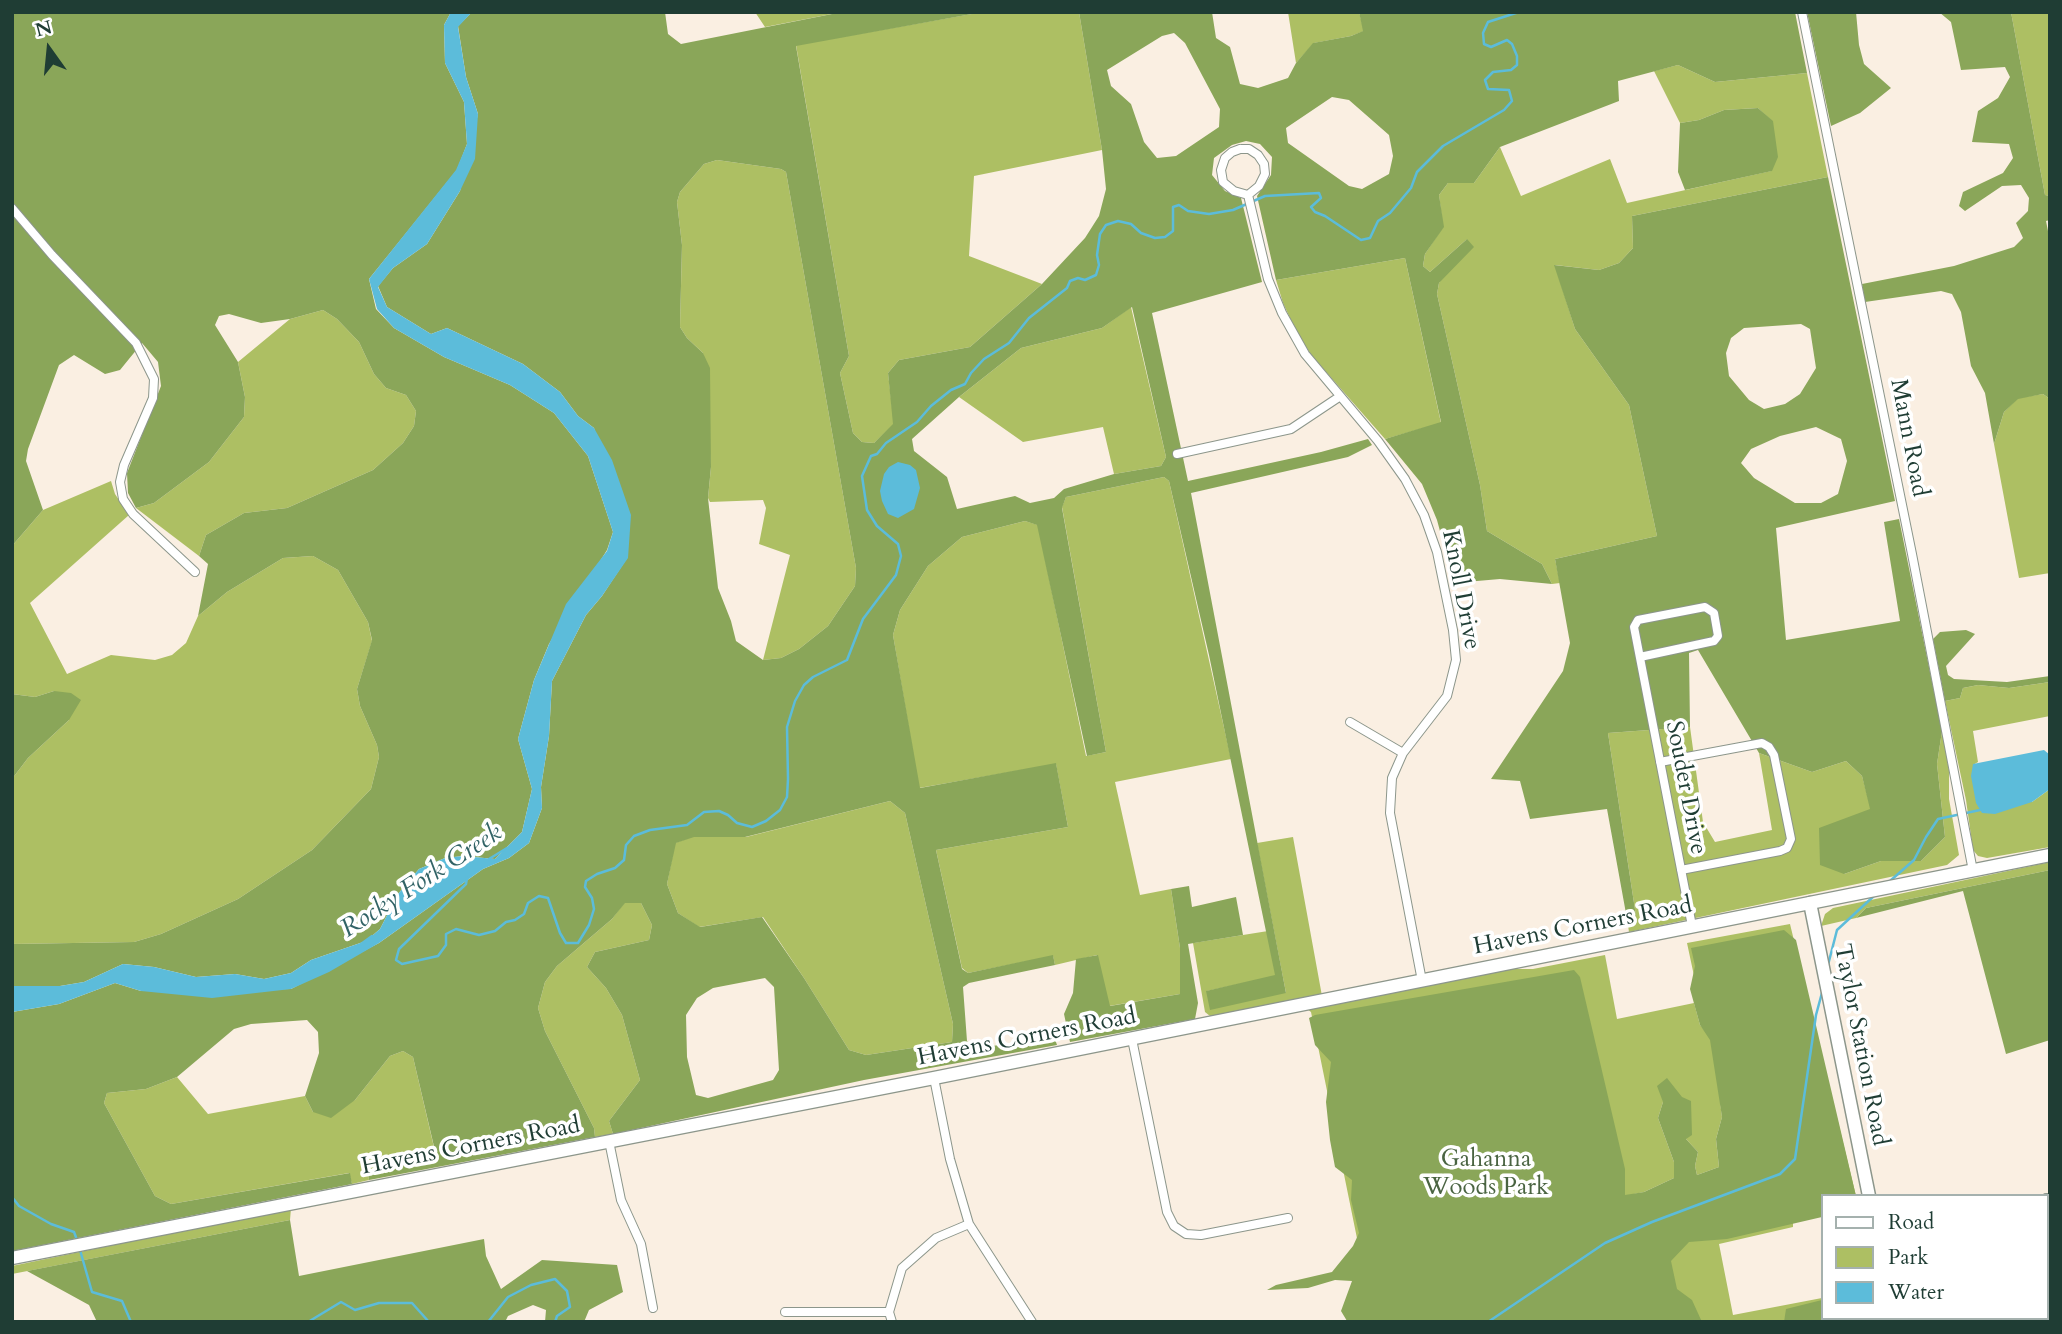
<!DOCTYPE html>
<style>
body{margin:0}
#map{position:relative;width:2062px;height:1334px;overflow:hidden;background:#faefe2;font-family:Cardo,serif}
canvas{display:block}
.frame{position:absolute;inset:0;border:14px solid #1f3d34;pointer-events:none}
.legend{position:absolute;left:1821px;top:1194px;width:228px;height:126px;box-sizing:border-box;background:#fff;border:2px solid #a5b1ae;margin:0;padding:9px 12px;list-style:none;font-size:21px;color:#1f3d34}
.legend li{display:flex;align-items:center;gap:14px;height:35px}
.legend b{width:35px;border:2px solid #a5b1ae}
.north{position:absolute;left:14px;top:14px;width:70px;height:70px;-webkit-text-stroke:5px #fff;paint-order:stroke;rotate:345deg;font-size:19px;font-weight:700;line-height:28px;text-align:center;color:#1f3d34}
.north::after{content:'';display:block;margin:auto;width:24px;height:32px;background:#1f3d34;clip-path:polygon(50% 0,100% 100%,50% 72%,0 100%)}
</style>
<div id="map">
<canvas width="2062" height="1334"></canvas>
<div class="frame"></div>
<ul class="legend">
<li><b style="height:9px;background:#fff"></b>Road</li>
<li><b style="height:19px;background:#adbf63"></b>Park</li>
<li><b style="height:19px;background:#5cbcda"></b>Water</li>
</ul>
<div class="north">N</div>
</div>
<script>
const ctx = document.querySelector('canvas').getContext('2d');
ctx.lineJoin = 'round';
function fill(path, color) { ctx.fillStyle = color; ctx.fill(path, 'evenodd'); }
const shape = rows => new Path2D(rows.map(r => 'M' + r).join(''));
function trace(path, color, width, dash) { ctx.strokeStyle = color; ctx.lineWidth = width; ctx.lineCap = dash ? 'butt' : 'round'; ctx.setLineDash(dash || []); ctx.stroke(path); }
function label(font, color, halo, rows, align = 'center') {
  ctx.font = font + ' Cardo,serif'; ctx.lineWidth = 7; ctx.setLineDash([]); ctx.textBaseline = 'middle'; ctx.strokeStyle = halo; ctx.fillStyle = color; for (const [text, x, y, turn = 0] of rows) {
    ctx.save(); ctx.translate(x, y); ctx.rotate((+turn || 0) * Math.PI / 180); ctx.textAlign = isNaN(turn) ? turn : align; if (halo) ctx.strokeText(text, 0, 0); ctx.fillText(text, 0, 0); ctx.restore();
  }
}
fill(shape([
 [755,12,842,12,765,27],
 [983,12,1079,12,1102,150,974,176,969,256,1042,284,970,347,899,360,888,373,894,424,874,443,862,442,853,433,840,373,849,356,796,45],
 [1288,12,1359,12,1364,31,1351,36,1314,43,1296,63],
 [2011,12,2050,12,2050,196,2045,195],
 [1678,65,1715,82,1807,73,1828,177,1632,216,1633,248,1619,263,1599,270,1555,265,1575,329,1629,405,1657,536,1555,559,1560,583,1552,584,1542,564,1487,531,1480,485,1437,294,1439,283,1467,239,1430,272,1423,266,1425,254,1443,227,1439,195,1448,183,1474,183,1500,147,1521,196,1610,159,1627,203,1771,171,1773,122,1758,108,1724,110,1699,120,1680,123,1654,71],
 [717,160,781,169,786,172,856,568,855,586,828,626,799,649,781,658,763,660,790,555,759,544,766,508,763,500,710,502,708,498,711,467,703,353,687,338,680,327,682,245,677,202,680,192,704,164],
 [1405,258,1441,423,1385,439,1312,356,1297,333,1283,303,1276,280],
 [1131,307,1166,457,1161,466,1114,474,1103,427,1023,442,959,397,1021,348,1102,328],
 [323,310,337,319,359,342,374,374,386,388,406,395,416,411,414,426,403,443,373,470,287,508,244,513,206,535,199,556,136,508,154,503,209,462,244,417,245,397,238,362,290,319],
 [2043,394,2050,399,2050,573,2019,578,1994,444,2004,412,2018,398],
 [1164,477,1169,481,1231,759,1115,782,1140,895,1171,889,1180,948,1180,994,1109,1006,1097,955,1055,965,1053,956,968,973,962,968,936,850,1068,827,1056,764,919,788,893,635,900,610,928,566,962,537,1025,521,1038,525,1086,756,1106,752,1062,507,1066,497],
 [111,481,115,494,129,515,30,603,67,674,111,655,155,660,172,655,186,643,198,616,227,592,283,558,313,556,338,570,368,622,372,641,357,689,360,706,377,745,379,757,371,789,312,850,238,899,161,934,134,942,12,944,12,779,28,758,69,720,54,691,35,697,12,694,12,546,43,510],
 [2050,682,2050,716,1973,731,1978,762,1973,765,2032,802,2050,789,2050,847,1987,858,1978,856,1973,850,1966,800,1945,701,1960,698,1963,688,1978,685,2009,688],
 [1690,727,1703,822,1715,842,1772,830,1759,753,1812,772,1846,761,1862,776,1871,809,1844,874,1881,861,1921,861,1945,837,1937,764,1942,731,1949,770,1949,799,1959,855,1947,865,1629,932,1627,919,1636,916,1608,733],
 [890,801,905,813,953,1024,952,1042,866,1055,849,1050,804,978,763,917,699,927,678,913,667,884,675,843,694,836,746,837],
 [1293,837,1322,996,1210,1016,1205,1012,1193,943,1268,931,1276,976,1207,991,1286,993,1257,843],
 [2050,862,2050,870,1866,908,1856,918,1821,926,1825,914,1833,908],
 [624,903,641,903,652,925,649,940,595,952,587,967,606,988,622,1015,640,1080,609,1121,613,1134,595,1137,594,1128,545,1031,538,1008,545,982,557,966,612,919],
 [1790,924,1856,1196,1822,1196,1793,1223,1793,1227,1719,1244,1733,1315,1822,1298,1822,1318,1883,1318,1884,1322,1374,1322,1311,1012,1307,1009,1498,969,1533,969,1605,955,1617,1019,1694,1003,1700,1025,1706,1032,1687,943],
 [1663,1102,1686,1139,1698,1152,1695,1166,1697,1175,1719,1167,1716,1139,1722,1117,1720,1102,1735,1171,1635,1200,1634,1194,1644,1192,1674,1178,1674,1162,1658,1118],
 [403,1051,413,1057,436,1156,367,1170,369,1180,352,1184,349,1173,171,1204,155,1196,104,1103,107,1093,146,1089,177,1077,208,1114,305,1096,313,1112,355,1100,390,1056],
 [291,1208,290,1220,12,1274,12,1266]
]), '#adbf63');
fill(shape([
 [12,12,451,12,444,25,445,63,464,102,467,144,457,170,369,279,376,309,394,328,444,357,510,385,554,413,588,456,613,532,607,550,549,644,534,680,518,739,532,789,522,832,495,859,463,856,445,858,419,869,398,894,380,929,366,941,311,960,291,973,264,979,235,974,196,977,154,967,123,964,84,982,60,986,12,986,12,944,134,942,161,934,238,899,312,850,371,789,379,757,377,745,360,706,357,689,372,640,368,622,338,570,313,556,283,558,227,592,198,616,208,564,199,556,206,535,244,513,287,508,373,470,403,443,414,426,416,411,406,395,386,388,374,374,359,342,337,319,323,310,290,319,261,323,229,314,219,316,215,325,238,362,245,397,244,417,209,462,154,503,136,508,128,493,127,473,161,386,158,362,142,343,120,370,105,374,74,355,59,365,28,449,26,461,43,510,12,546],
 [472,12,665,12,668,34,681,44,842,12,983,12,796,46,849,356,840,373,853,433,862,442,874,443,893,424,888,373,899,360,970,347,1042,284,1085,238,1099,216,1106,189,1102,150,1079,12,1212,12,1216,38,1230,47,1240,84,1258,88,1288,78,1296,63,1313,43,1351,36,1363,31,1359,12,1795,12,1807,73,1715,82,1678,65,1618,81,1619,101,1500,147,1474,183,1448,183,1439,195,1444,227,1425,254,1423,266,1430,272,1467,239,1474,247,1439,283,1437,294,1480,485,1487,531,1542,564,1552,584,1500,579,1454,583,1437,520,1422,484,1385,439,1441,422,1405,258,1276,280,1257,196,1271,175,1272,157,1260,144,1246,141,1232,145,1214,158,1212,175,1225,191,1241,198,1262,282,1152,313,1188,481,1321,452,1368,439,1372,445,1348,457,1191,493,1286,993,1210,1010,1206,991,1275,975,1209,655,1169,481,1164,477,1066,497,1062,508,1106,752,1087,756,1037,525,1025,521,962,537,928,566,900,610,893,635,920,788,1056,763,1068,827,936,850,962,969,968,973,1053,955,1055,965,969,983,963,987,967,1041,974,1049,1054,1036,1057,1045,864,1080,613,1134,609,1121,640,1080,622,1015,606,988,587,967,595,952,649,940,652,925,641,903,625,903,612,919,557,966,545,982,538,1008,545,1031,594,1128,595,1137,369,1180,367,1170,436,1155,413,1057,403,1051,390,1056,355,1100,331,1118,313,1112,305,1096,319,1053,318,1032,307,1020,251,1024,234,1029,177,1077,146,1089,107,1093,104,1103,155,1196,171,1204,350,1173,352,1184,12,1251,12,1012,59,1004,115,983,141,991,291,989,379,943,483,869,509,858,529,843,542,808,541,787,549,736,552,681,586,615,602,596,627,558,594,428,578,416,560,392,523,364,447,328,431,334,387,307,378,286,393,268,427,244,460,191,478,114,466,77,458,26],
 [1174,33,1185,43,1220,109,1219,127,1176,156,1157,158,1144,142,1131,104,1111,86,1107,70,1162,36],
 [1332,97,1349,100,1389,135,1393,156,1389,174,1362,189,1349,186,1288,143,1286,128],
 [717,160,781,169,786,172,856,568,855,586,828,626,799,649,781,658,763,660,736,641,731,621,718,588,708,498,711,467,710,368,703,353,687,338,680,327,682,245,677,202,680,192,704,164],
 [1132,307,1166,457,1161,466,1114,474,1064,489,1054,498,1030,503,1015,496,957,509,947,477,914,451,912,439,959,397,1021,348,1102,328],
 [890,801,905,813,953,1024,952,1042,866,1055,849,1050,804,978,762,917,700,927,678,913,667,884,676,843,694,837,745,837],
 [765,978,774,987,779,1070,773,1080,708,1098,696,1095,687,1057,686,1015,697,998,713,988],
 [1807,12,1856,12,1859,45,1864,64,1891,88,1860,113,1831,126],
 [1939,12,2011,12,2045,195,2050,196,2050,220,2046,221,2050,241,2050,399,2043,394,2018,399,2004,412,1994,444,1985,393,1971,366,1961,312,1952,294,1941,291,1865,302,1862,284,1954,266,2014,247,2023,238,2016,223,2028,211,2029,198,2021,185,2002,186,1965,211,1959,206,1963,192,2003,173,2013,158,2009,144,1972,142,1978,111,1998,98,2010,77,2005,67,1961,70,1951,22],
 [1758,108,1773,121,1778,157,1772,171,1685,190,1678,172,1680,123,1699,120,1724,110],
 [1828,177,1895,501,1776,528,1786,640,1900,621,1884,522,1899,519,1942,731,1937,764,1945,837,1921,861,1881,861,1844,874,1820,865,1819,828,1870,809,1862,776,1846,761,1812,772,1759,753,1698,650,1689,653,1690,727,1608,733,1636,916,1627,919,1607,809,1530,819,1520,781,1491,779,1563,671,1570,643,1555,559,1657,536,1629,405,1575,329,1554,265,1599,270,1619,263,1633,248,1632,216],
 [1801,324,1810,329,1816,368,1800,394,1785,404,1764,409,1749,400,1729,376,1726,353,1731,338,1744,328],
 [1816,427,1841,439,1847,461,1838,494,1821,503,1795,503,1754,478,1741,463,1751,449,1780,436],
 [1966,630,1975,634,1946,666,1948,675,1954,679,2007,682,2050,676,2050,682,2009,688,1978,685,1963,688,1960,698,1945,701,1933,639,1940,632],
 [54,691,71,693,81,700,69,720,28,758,12,779,12,694,35,697],
 [2050,870,2050,1040,2006,1054,1963,891,1856,918,1866,908],
 [1189,886,1192,907,1236,897,1243,935,1188,944,1198,1003,1195,1019,1070,1042,1064,1014,1073,993,1076,959,1098,955,1110,1006,1180,994,1180,948,1171,889],
 [1784,930,1796,940,1856,1196,1822,1196,1822,1217,1727,1239,1689,1242,1671,1261,1677,1289,1692,1300,1702,1322,1351,1322,1347,1321,1341,1311,1352,1281,1335,1280,1308,1288,1267,1290,1276,1285,1332,1272,1353,1246,1359,1233,1351,1200,1352,1180,1335,1167,1330,1140,1326,1102,1331,1062,1315,1045,1309,1018,1315,1015,1574,970,1580,977,1625,1169,1625,1195,1644,1192,1674,1178,1674,1162,1658,1118,1663,1102,1657,1086,1667,1078,1682,1097,1691,1101,1692,1135,1686,1139,1698,1152,1695,1166,1697,1175,1719,1167,1716,1139,1722,1117,1710,1040,1700,1025,1690,989,1695,966,1691,948],
 [290,1220,299,1276,484,1239,486,1256,501,1289,542,1260,617,1265,623,1292,589,1310,584,1322,545,1322,546,1310,533,1305,508,1316,505,1322,97,1322,89,1305,27,1271],
 [1822,1300,1822,1318,1861,1318,1847,1322,1784,1322,1786,1309]
]), '#8aa659');
fill(shape([
 [451,12,472,12,458,27,466,77,478,114,475,159,460,191,427,244,393,268,378,287,387,307,431,334,447,328,523,364,560,392,578,416,594,428,612,460,631,515,628,558,602,596,586,615,552,681,549,736,541,787,542,808,529,843,509,858,483,869,379,943,329,972,291,989,212,998,141,991,115,983,59,1004,12,1012,12,986,60,986,84,982,123,964,154,967,196,977,235,974,264,979,291,973,311,960,366,941,380,929,398,894,419,869,445,858,463,856,495,859,522,832,532,789,518,739,534,680,566,604,607,551,613,532,588,456,554,413,510,385,444,357,394,328,377,309,369,279,456,170,467,144,464,102,445,63,444,25],
 [898,462,910,465,916,470,920,488,914,509,898,518,888,514,882,501,880,491,884,474,889,467],
 [2044,750,2050,755,2050,789,2032,802,1995,814,1982,813,1976,803,1971,776,1973,764]
]), '#5cbcda');
trace(shape([
 [489,859,507,848],
 [467,878,466,884,399,949,396,960,402,964,438,956,446,945,446,934,456,929,479,935,495,931,506,922,515,920,524,914,528,903,539,896,548,898,560,933,566,943,578,943,589,925,594,909,592,898,585,887,586,881,597,874,615,868,624,860,626,845,634,836,650,830,687,825,704,812,719,811,728,815,737,823,752,827,766,821,780,810,787,797,788,779,787,727,795,701,804,685,813,677,847,660,863,619,896,575,901,556,898,544,877,526,867,510,862,476,871,456,877,454,886,443,917,422,931,406,951,390,965,384,971,373,984,359,1009,343,1029,318,1067,288,1070,281,1078,278,1085,280,1096,275,1099,265,1097,255,1100,234,1106,225,1118,221,1131,224,1141,233,1155,238,1165,237,1173,231,1173,207,1179,205,1188,211,1209,214,1233,210,1265,196,1319,193,1321,198,1311,207,1315,212,1325,216,1361,240,1370,238,1378,221,1390,213,1411,188,1417,172,1443,146,1504,110,1512,101,1509,90,1488,89,1485,80,1493,72,1511,70,1517,65,1517,56,1512,44,1507,40,1491,47,1484,44,1483,33,1488,22,1519,12],
 [1890,881,1914,860,1926,837,1938,819,1980,810],
 [361,944,372,936],
 [1828,965,1837,930,1875,895],
 [12,1197,19,1206,51,1224,74,1232,77,1240],
 [80,1250,92,1292,122,1301,131,1322],
 [308,1322,341,1302,355,1310,379,1303,412,1303,429,1322],
 [488,1322,508,1297,531,1285,555,1279,567,1291,570,1307,557,1316,555,1322],
 [1488,1322,1605,1243,1652,1222,1780,1174,1795,1159,1816,1015,1823,989]
]), '#5cbcda', 2.5);
const minor = shape([
 [1802,12,1912,554,1973,871],
 [1240,149,1249,149,1258,155,1264,164,1265,174,1259,186,1248,195,1234,191,1223,182,1221,170,1225,158,1232,152,1240,149],
 [1248,195,1268,279,1282,313,1305,354,1378,441,1405,479,1424,515,1437,552,1453,630,1456,660,1447,696,1403,753,1392,778,1390,813,1422,981],
 [12,208,52,255,136,343,154,379,153,398,124,465,120,482,123,499,133,514,195,572],
 [1177,454,1291,429,1339,397],
 [1640,657,1714,641,1718,636,1714,613,1705,607,1638,620,1634,627,1692,926],
 [1350,722,1403,753],
 [1660,762,1762,743,1769,747,1774,755,1791,839,1787,848,1780,851,1681,870],
 [1132,1039,1167,1212,1174,1226,1186,1234,1201,1235,1288,1218],
 [934,1078,950,1159,969,1224,1032,1322],
 [609,1141,621,1200,641,1244,653,1308],
 [2046,1198,2050,1198],
 [785,1312,889,1312],
 [892,1322,889,1312,902,1268,936,1238,969,1224],
 [2046,1322,2050,1318]
]);
const secondary = shape([
 [1810,903,1869,1196],
 [1895,1318,1895,1322]
]);
const primary = shape([
 [12,1258,934,1078,2050,855]
]);
trace(minor, '#8c968b', 10);
trace(secondary, '#8c968b', 15);
trace(primary, '#8c968b', 15);
trace(minor, '#fff', 8);
trace(secondary, '#fff', 12);
trace(primary, '#fff', 12);
label('24px', '#1f3d34', '#fff', [
 ["Mann Road",1908,438,79],
 ["Knoll Drive",1460,590,79],
 ["Souder Drive",1685,788,79],
 ["Havens Corners Road",1583,927,-11],
 ["Havens Corners Road",1027,1038,-11],
 ["Taylor Station Road",1860,1045,79],
 ["Havens Corners Road",471,1147,-11]
]);
label('24px', '#4a6442', '#fff', [
 ["Gahanna",1486,1160],
 ["Woods Park",1486,1188]
]);
label('italic 26px', '#316366', '#fff', [
 ["Rocky Fork Creek",422,882,-33]
]);
</script>
